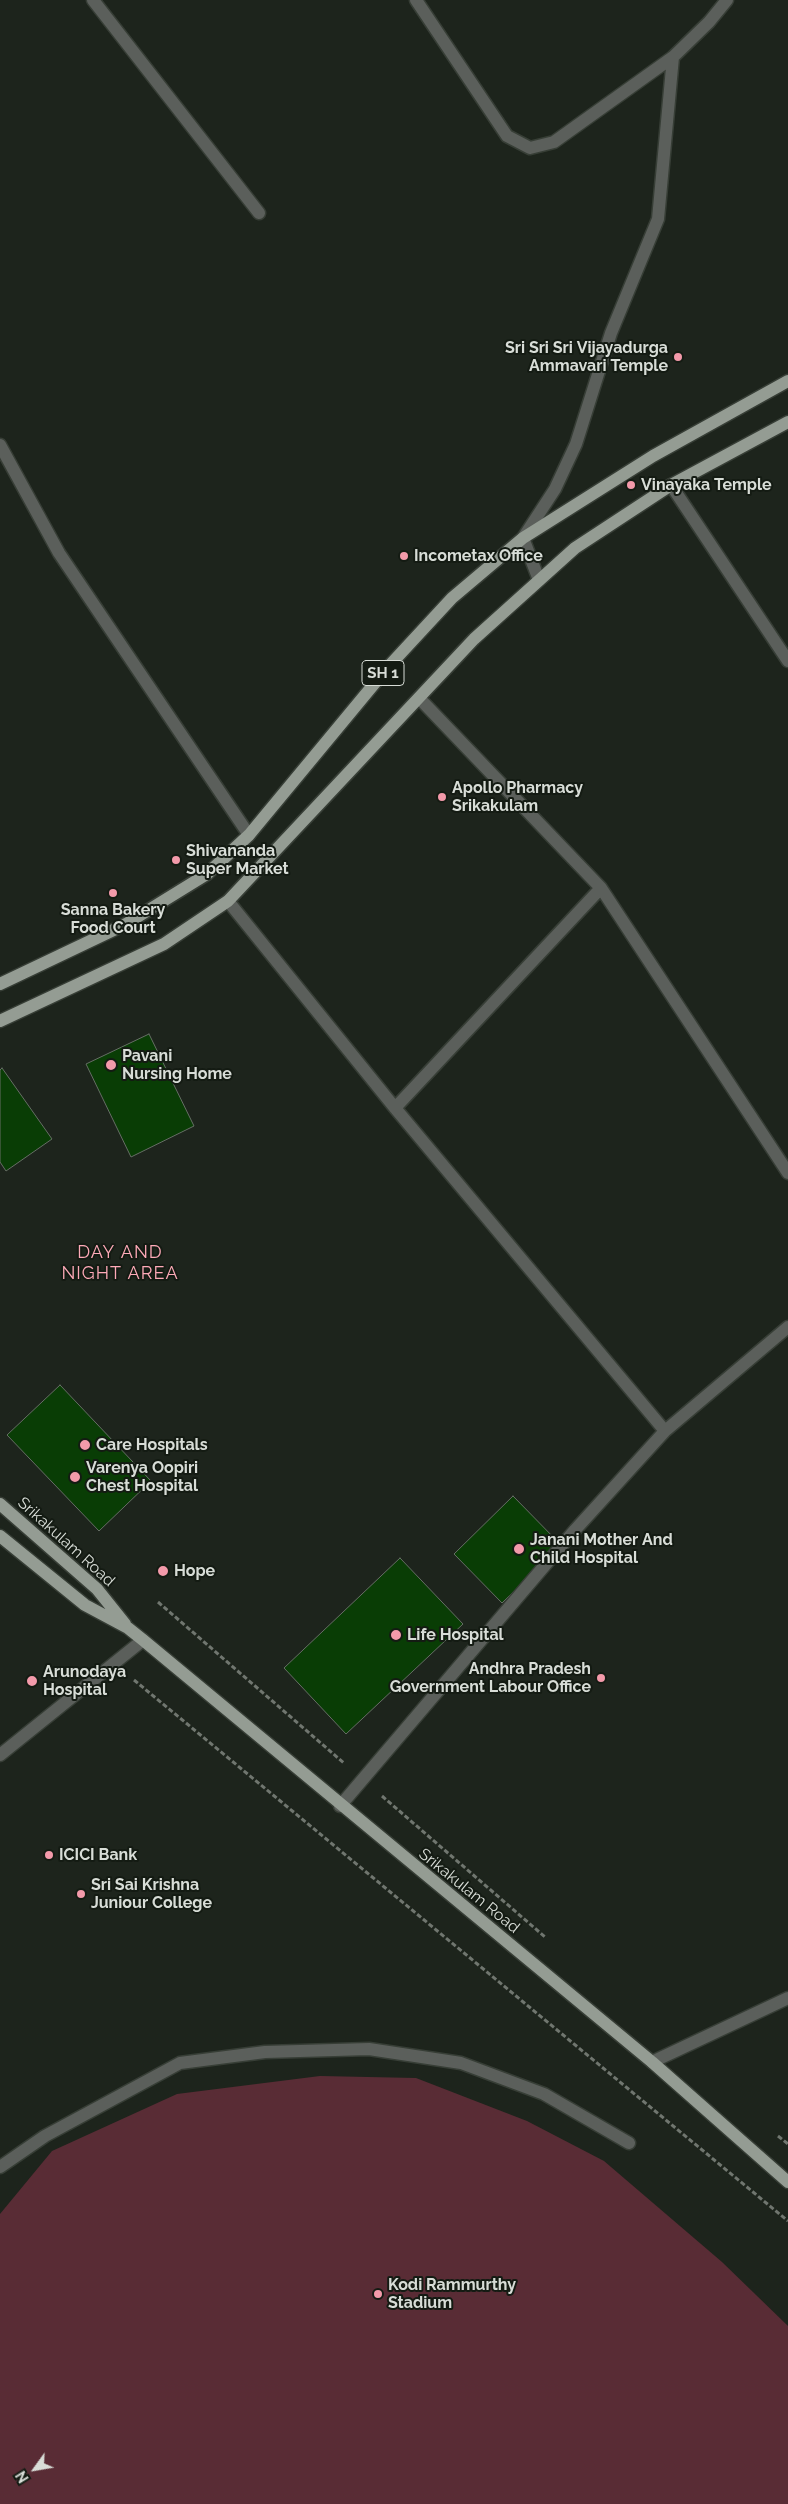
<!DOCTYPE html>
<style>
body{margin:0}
#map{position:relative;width:788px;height:2504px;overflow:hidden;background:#1d241c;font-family:Raleway,sans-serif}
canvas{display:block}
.north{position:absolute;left:10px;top:2444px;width:50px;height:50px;-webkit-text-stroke:4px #141b13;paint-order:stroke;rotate:238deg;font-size:14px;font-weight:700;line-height:20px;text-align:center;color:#d8ddd7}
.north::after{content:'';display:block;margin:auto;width:18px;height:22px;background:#d8ddd7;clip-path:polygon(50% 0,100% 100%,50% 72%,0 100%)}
</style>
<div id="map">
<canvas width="788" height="2504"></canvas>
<div class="north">N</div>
</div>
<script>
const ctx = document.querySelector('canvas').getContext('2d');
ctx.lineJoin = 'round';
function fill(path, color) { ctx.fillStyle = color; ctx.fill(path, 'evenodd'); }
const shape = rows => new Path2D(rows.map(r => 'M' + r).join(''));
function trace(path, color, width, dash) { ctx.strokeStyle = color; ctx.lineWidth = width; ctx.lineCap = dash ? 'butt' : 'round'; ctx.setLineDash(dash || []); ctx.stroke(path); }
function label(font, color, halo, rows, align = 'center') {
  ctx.font = font + ' Raleway,sans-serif'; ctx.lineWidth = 4; ctx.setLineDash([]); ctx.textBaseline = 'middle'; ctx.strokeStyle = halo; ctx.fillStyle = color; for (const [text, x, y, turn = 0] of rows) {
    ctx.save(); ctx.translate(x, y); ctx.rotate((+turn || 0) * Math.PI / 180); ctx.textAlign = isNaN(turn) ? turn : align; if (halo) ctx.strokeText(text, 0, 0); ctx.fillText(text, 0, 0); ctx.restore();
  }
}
fill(shape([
 [320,2076,416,2078,527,2121,604,2161,722,2262,788,2326,788,2504,0,2504,0,2214,52,2151,177,2094]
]), '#592c35');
const building = shape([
 [149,1034,194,1126,131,1157,86,1064,149,1034],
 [2,1068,52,1139,6,1171,0,1162,0,1070,2,1068],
 [60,1385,151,1481,99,1531,7,1435,60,1385],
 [513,1496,561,1545,502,1603,454,1554,513,1496],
 [400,1558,463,1624,346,1734,284,1668,400,1558]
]);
fill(building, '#093d05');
trace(building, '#666e65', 1);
const minor = shape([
 [93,0,259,213],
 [416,0,507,136,530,148,554,142,673,57,658,219,611,333,576,444,555,489,523,538,539,580],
 [673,57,709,22,727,0],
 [0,445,59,553,249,835],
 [671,485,788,661],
 [419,698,601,888,788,1173],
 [228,901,395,1108,665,1431],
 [395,1108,601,888],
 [0,1755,143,1640],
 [340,1806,575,1530,665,1431,788,1327],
 [652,2062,788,1998],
 [0,2167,45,2136,180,2063,265,2052,369,2049,461,2063,544,2094,629,2143]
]);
const major = shape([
 [0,984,126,924,207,874,249,835,389,666,452,598,523,538,653,456,788,381],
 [0,1021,164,944,228,901,474,639,575,548,671,485,788,422],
 [0,1504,97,1589,125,1624],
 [0,1536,85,1605,128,1628,143,1640,652,2062,788,2182]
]);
trace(minor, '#373e36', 15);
trace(major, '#373e36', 15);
trace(shape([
 [158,1602,345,1764],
 [134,1680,788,2221],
 [382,1796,545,1937],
 [778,2136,788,2144]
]), '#70766f', 3, [5, 2.5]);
trace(minor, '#5b5f5b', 12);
trace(major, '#949c93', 12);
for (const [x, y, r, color] of [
 [678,357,5,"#f39aaa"],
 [631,485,5,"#f39aaa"],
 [404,556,5,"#f39aaa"],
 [442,797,5,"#f39aaa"],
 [176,860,5,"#f39aaa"],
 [113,893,5,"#f39aaa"],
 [111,1065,6,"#f39aaa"],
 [85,1445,6,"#f39aaa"],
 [75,1477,6,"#f39aaa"],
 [519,1549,6,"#f39aaa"],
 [163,1571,6,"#f39aaa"],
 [396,1635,6,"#f39aaa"],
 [601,1678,5,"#f39aaa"],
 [32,1681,6,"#f39aaa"],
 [49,1855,5,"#f39aaa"],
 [81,1894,5,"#f39aaa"],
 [378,2294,5,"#f39aaa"]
]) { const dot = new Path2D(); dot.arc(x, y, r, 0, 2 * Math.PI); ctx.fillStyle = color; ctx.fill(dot); trace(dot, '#141b13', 2); }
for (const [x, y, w] of [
 [383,673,42]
]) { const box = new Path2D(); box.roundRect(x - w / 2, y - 12.5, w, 25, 4); ctx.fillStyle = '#141b13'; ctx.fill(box); trace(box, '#d8ddd7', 1); }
label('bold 15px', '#d8ddd7', null, [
 ["SH 1",383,673]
]);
label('bold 16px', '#d8ddd7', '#141b13', [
 ["Sri Sri Sri Vijayadurga",668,348,"right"],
 ["Ammavari Temple",668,366,"right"],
 ["Vinayaka Temple",641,485],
 ["Incometax Office",414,556],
 ["Apollo Pharmacy",452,788],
 ["Srikakulam",452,806],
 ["Shivananda",186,851],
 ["Super Market",186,869],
 ["Sanna Bakery",113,910,"center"],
 ["Food Court",113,928,"center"],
 ["Pavani",122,1056],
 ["Nursing Home",122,1074],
 ["Care Hospitals",96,1445],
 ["Varenya Oopiri",86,1468],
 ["Chest Hospital",86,1486],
 ["Janani Mother And",530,1540],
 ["Child Hospital",530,1558],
 ["Hope",174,1571],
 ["Life Hospital",407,1635],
 ["Andhra Pradesh",591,1669,"right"],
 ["Government Labour Office",591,1687,"right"],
 ["Arunodaya",43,1672],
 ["Hospital",43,1690],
 ["ICICI Bank",59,1855],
 ["Sri Sai Krishna",91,1885],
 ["Juniour College",91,1903],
 ["Kodi Rammurthy",388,2285],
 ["Stadium",388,2303]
], 'left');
label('16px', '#d8ddd7', '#141b13', [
 ["Srikakulam Road",66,1542,42],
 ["Srikakulam Road",469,1891,39]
]);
ctx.letterSpacing = '1px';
label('18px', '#feaab8', '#141b13', [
 ["DAY AND",120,1253],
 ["NIGHT AREA",120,1274]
]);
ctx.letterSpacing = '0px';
</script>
